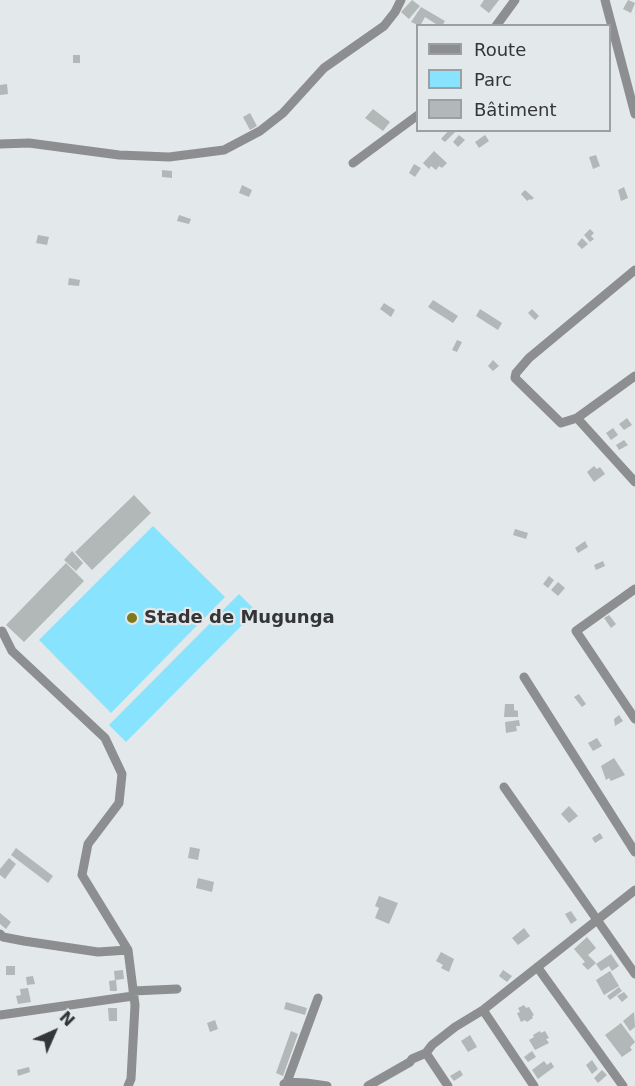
<!DOCTYPE html>
<meta charset="utf-8">
<style>
body{margin:0}
#map{position:relative;width:635px;height:1086px;overflow:hidden;background:#e3e8ea;font-family:"DejaVu Sans",sans-serif}
canvas{display:block}
.legend{position:absolute;left:416px;top:24px;width:195px;height:108px;box-sizing:border-box;background:#e3e8ea;border:2px solid #9da0a2;margin:0;padding:8px 10px;list-style:none;font-size:18px;color:#333536}
.legend li{display:flex;align-items:center;gap:12px;height:30px}
.legend b{width:30px;border:2px solid #9da0a2}
.north{position:absolute;left:24px;top:1002px;width:60px;height:60px;-webkit-text-stroke:4px #e3e8ea;paint-order:stroke;rotate:45deg;font-size:16px;font-weight:700;line-height:24px;text-align:center;color:#333536}
.north::after{content:'';display:block;margin:auto;width:21px;height:27px;background:#333536;clip-path:polygon(50% 0,100% 100%,50% 72%,0 100%)}
</style>
<div id="map">
<canvas width="635" height="1086"></canvas>
<ul class="legend">
<li><b style="height:8px;background:#8d8e8f"></b>Route</li>
<li><b style="height:16px;background:#88e4fe"></b>Parc</li>
<li><b style="height:16px;background:#b2b7b7"></b>Bâtiment</li>
</ul>
<div class="north">N</div>
</div>
<script>
const ctx = document.querySelector('canvas').getContext('2d');
ctx.lineJoin = 'round';
function fill(path, color) { ctx.fillStyle = color; ctx.fill(path, 'evenodd'); }
const shape = rows => new Path2D(rows.map(r => 'M' + r).join(''));
function trace(path, color, width, dash) { ctx.strokeStyle = color; ctx.lineWidth = width; ctx.lineCap = dash ? 'butt' : 'round'; ctx.setLineDash(dash || []); ctx.stroke(path); }
function label(font, color, halo, rows, align = 'center') {
  ctx.font = font + ' "DejaVu Sans",sans-serif'; ctx.lineWidth = 4.5; ctx.setLineDash([]); ctx.textBaseline = 'middle'; ctx.strokeStyle = halo; ctx.fillStyle = color; for (const [text, x, y, turn = 0] of rows) {
    ctx.save(); ctx.translate(x, y); ctx.rotate((+turn || 0) * Math.PI / 180); ctx.textAlign = isNaN(turn) ? turn : align; if (halo) ctx.strokeText(text, 0, 0); ctx.fillText(text, 0, 0); ctx.restore();
  }
}
fill(shape([
 [153,526,225,597,111,713,39,640],
 [239,594,256,611,126,742,109,725]
]), '#88e4fe');
fill(shape([
 [412,0,420,6,409,19,401,12],
 [484,0,499,0,489,13,480,6],
 [628,0,635,3,631,13,623,9],
 [421,7,445,21,442,26,439,26,425,17,420,26,411,22],
 [73,55,80,55,80,63,73,63],
 [7,84,8,94,0,95,0,85],
 [373,109,390,122,383,131,365,118],
 [250,113,257,126,250,130,243,117],
 [449,130,457,130,445,142,441,139],
 [459,135,465,140,458,147,453,142],
 [485,135,489,141,479,148,475,142],
 [434,151,447,163,442,168,439,166,436,170,431,166,429,169,423,163],
 [596,155,600,166,593,169,589,157],
 [414,164,421,168,415,177,409,173],
 [162,170,172,171,172,178,162,177],
 [242,185,252,190,249,197,239,193],
 [624,187,628,198,621,201,618,190],
 [525,190,534,198,531,200,530,199,527,201,521,194],
 [179,215,191,219,189,224,177,221],
 [590,229,594,233,591,236,594,239,590,242,584,235],
 [38,235,49,237,47,245,36,243],
 [582,238,588,244,582,249,577,244],
 [69,278,80,280,79,286,68,285],
 [433,300,458,316,453,323,428,307],
 [384,303,395,310,391,317,380,309],
 [480,309,502,323,498,330,476,316],
 [532,309,539,316,535,320,528,313],
 [457,340,462,342,457,352,452,350],
 [493,360,499,366,493,371,488,366],
 [627,418,632,425,624,430,619,424],
 [613,428,618,435,611,440,606,433],
 [624,440,628,445,619,450,616,445],
 [594,466,597,469,600,467,605,474,594,482,587,472],
 [134,495,151,513,92,570,75,552],
 [515,529,528,533,526,539,513,535],
 [585,541,588,547,578,553,575,548],
 [72,551,83,563,76,571,64,560],
 [603,561,605,566,596,570,594,565],
 [66,563,84,581,24,642,6,625],
 [549,576,554,580,548,588,543,584],
 [558,582,565,588,558,596,551,590],
 [609,615,616,624,611,628,604,618],
 [579,694,586,704,582,707,574,697],
 [505,704,514,704,514,710,518,711,518,717,504,717],
 [619,715,623,721,615,726,614,719],
 [519,720,520,726,516,726,517,731,506,733,505,722],
 [597,738,602,746,593,751,588,743],
 [614,758,625,775,611,781,609,778,606,780,601,766],
 [569,806,578,816,569,823,561,814],
 [600,833,603,838,595,843,592,838],
 [190,847,200,849,198,860,188,858],
 [16,848,53,876,48,883,11,855],
 [9,858,16,864,5,879,0,875,0,869],
 [198,878,214,882,212,892,196,888],
 [379,896,398,903,389,924,375,918,379,908,375,906],
 [571,911,577,920,571,924,565,914],
 [0,913,11,922,6,929,0,924],
 [524,928,530,936,518,945,512,938],
 [587,937,596,948,588,955,596,963,588,970,582,964,585,962,574,949],
 [441,952,454,959,449,972,441,968,443,965,436,961],
 [611,954,619,966,612,971,609,966,601,971,596,964],
 [6,966,15,966,15,975,6,975],
 [123,970,124,979,115,980,114,971],
 [503,970,512,976,507,982,499,976],
 [610,971,619,986,604,995,596,980],
 [33,976,35,984,27,985,26,977],
 [116,980,117,991,110,991,109,981],
 [619,987,622,991,610,1000,607,996],
 [28,988,31,1002,18,1004,16,996,21,995,20,989],
 [624,992,628,997,622,1002,617,996],
 [286,1002,307,1008,305,1015,284,1009],
 [524,1005,526,1008,529,1007,534,1015,532,1016,533,1018,527,1022,525,1020,521,1022,517,1013,520,1012,518,1008],
 [108,1008,117,1008,117,1021,109,1021],
 [634,1012,635,1027,630,1031,623,1021],
 [215,1020,218,1029,210,1032,207,1023],
 [621,1023,635,1042,630,1047,632,1050,622,1057,605,1035],
 [291,1031,298,1034,283,1076,276,1073],
 [540,1031,541,1033,545,1031,549,1038,546,1039,549,1043,535,1050,529,1040,534,1037,533,1035],
 [470,1035,477,1047,468,1052,461,1041],
 [532,1051,536,1057,528,1062,524,1057],
 [592,1060,598,1069,592,1074,586,1065],
 [544,1061,547,1065,551,1062,554,1067,538,1079,532,1070],
 [29,1067,30,1072,18,1076,17,1070],
 [460,1070,463,1075,454,1081,450,1076],
 [602,1070,607,1075,598,1083,594,1078]
]), '#b2b7b7');
trace(shape([
 [605,0,635,114],
 [496,26,515,0],
 [0,144,29,143,119,155,169,157,224,150,260,131,283,113,324,68,384,26,395,12,401,0],
 [353,163,418,115],
 [635,270,529,358,516,373,515,378,561,423,577,418,635,376],
 [577,418,635,482],
 [635,589,576,631,635,719],
 [2,631,12,651,105,738,122,774,119,803,88,844,82,875,128,950],
 [524,677,635,852],
 [504,787,635,974],
 [0,934,3,937,24,941,98,952,128,950,135,1005,131,1079,128,1086],
 [538,968,623,1086],
 [133,991,177,989],
 [483,1010,534,1086],
 [0,1015,133,996],
 [426,1053,448,1086],
 [287,1082,318,998],
 [284,1084,287,1082,306,1083,327,1086],
 [368,1086,410,1062,412,1059,426,1053,432,1045,455,1027,483,1010,635,890]
]), '#8d8e8f', 9);
for (const [x, y, r, color] of [
 [132,618,6,"#7f791e"]
]) { const dot = new Path2D(); dot.arc(x, y, r, 0, 2 * Math.PI); ctx.fillStyle = color; ctx.fill(dot); trace(dot, '#e3e8ea', 2); }
label('bold 18px', '#333536', '#e3e8ea', [
 ["Stade de Mugunga",144,618]
], 'left');
</script>
